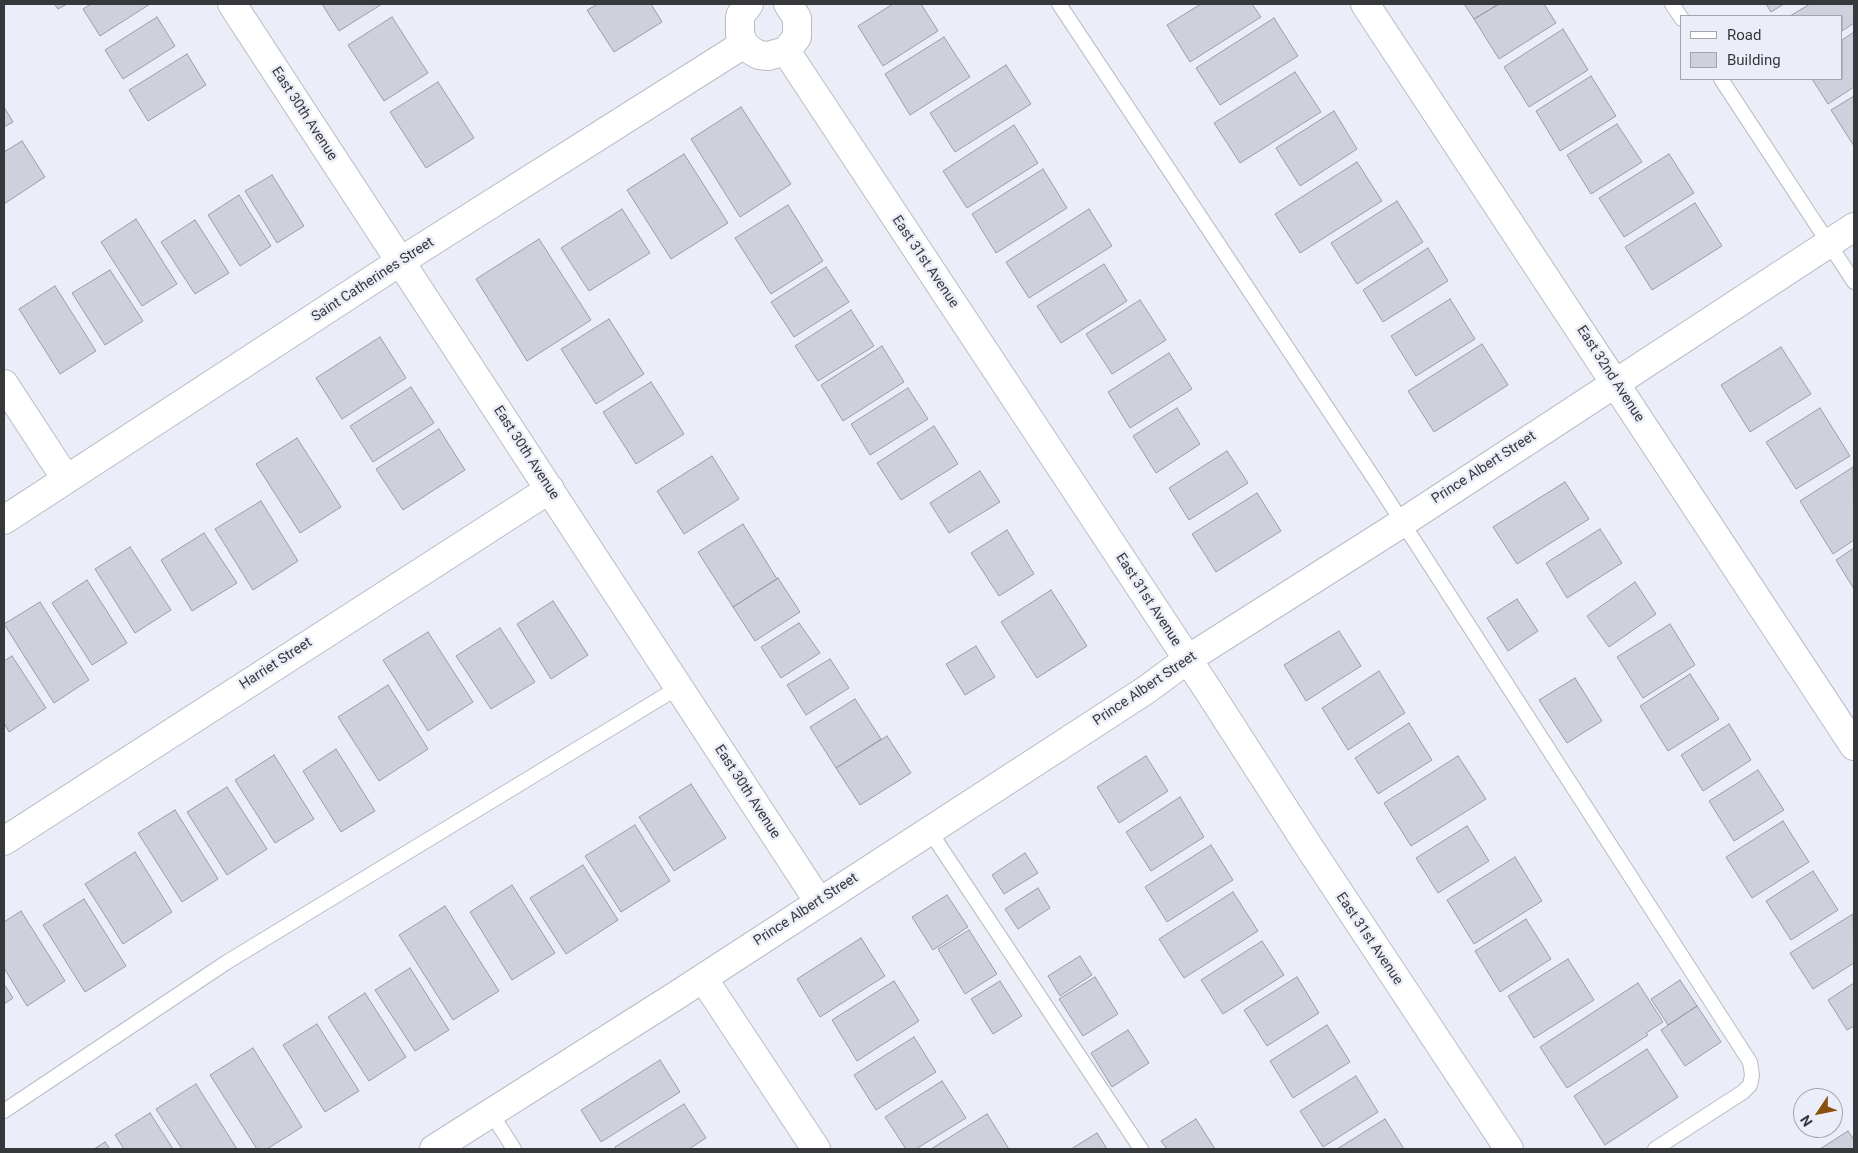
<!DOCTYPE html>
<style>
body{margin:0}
#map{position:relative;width:1858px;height:1153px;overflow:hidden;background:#ebeef8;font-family:Roboto,sans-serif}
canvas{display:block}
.frame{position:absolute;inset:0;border:5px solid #37383c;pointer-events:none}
.legend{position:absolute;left:1680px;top:15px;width:162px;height:65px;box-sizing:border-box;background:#ebeef8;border:1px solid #a3a5ad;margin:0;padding:6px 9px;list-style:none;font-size:15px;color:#37383c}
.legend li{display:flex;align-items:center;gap:10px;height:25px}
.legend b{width:25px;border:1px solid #a3a5ad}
.north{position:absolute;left:1793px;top:1088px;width:50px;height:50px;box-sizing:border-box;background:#ebeef8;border:1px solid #a3a5ad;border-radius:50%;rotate:236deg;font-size:14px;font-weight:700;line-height:20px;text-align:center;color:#37383c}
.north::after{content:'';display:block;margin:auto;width:18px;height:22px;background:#8c500f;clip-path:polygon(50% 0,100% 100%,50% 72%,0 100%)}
</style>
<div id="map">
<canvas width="1858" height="1153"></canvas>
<div class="frame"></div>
<ul class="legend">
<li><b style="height:6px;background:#fff"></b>Road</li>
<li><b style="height:14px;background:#ced1db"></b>Building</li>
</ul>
<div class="north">N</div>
</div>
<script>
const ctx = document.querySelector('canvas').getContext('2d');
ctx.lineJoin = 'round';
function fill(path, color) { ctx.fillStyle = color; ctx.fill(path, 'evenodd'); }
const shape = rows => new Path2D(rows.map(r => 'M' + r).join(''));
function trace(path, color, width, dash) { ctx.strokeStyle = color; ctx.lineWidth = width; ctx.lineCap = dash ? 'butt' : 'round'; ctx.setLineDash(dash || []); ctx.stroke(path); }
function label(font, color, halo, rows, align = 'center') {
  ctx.font = font + ' Roboto,sans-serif'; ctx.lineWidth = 5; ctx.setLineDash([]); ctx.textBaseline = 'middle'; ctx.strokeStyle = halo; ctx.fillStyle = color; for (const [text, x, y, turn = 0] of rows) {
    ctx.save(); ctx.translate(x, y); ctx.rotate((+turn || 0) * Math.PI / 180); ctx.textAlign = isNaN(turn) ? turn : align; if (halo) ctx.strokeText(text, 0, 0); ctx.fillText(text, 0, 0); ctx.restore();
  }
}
const building = shape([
 [54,4,67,4,58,9,54,4],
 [91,4,150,4,100,36,83,9,91,4],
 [322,4,382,4,339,31,322,4],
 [598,4,651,4,662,22,614,52,587,10,598,4],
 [893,4,921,4,938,31,883,66,858,26,893,4],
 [1201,4,1252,4,1261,17,1190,62,1167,25,1201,4],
 [1464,4,1499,4,1474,19,1464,4],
 [1499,4,1544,4,1556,23,1499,59,1474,19,1499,4],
 [1766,4,1784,4,1771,12,1766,4],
 [1810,4,1854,4,1854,23,1842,31,1842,16,1790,16,1810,4],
 [157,17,175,46,123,79,105,50,157,17],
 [392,17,428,73,384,101,348,45,392,17],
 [1274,18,1298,56,1220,105,1196,68,1274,18],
 [1563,29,1588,70,1529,107,1504,67,1563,29],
 [1854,32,1854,87,1828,104,1812,79,1842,79,1842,40,1854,32],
 [944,37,970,77,910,115,885,74,944,37],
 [187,54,206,85,148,121,129,90,187,54],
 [1006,65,1031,104,955,152,930,113,1006,65],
 [1295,72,1321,112,1240,163,1214,123,1295,72],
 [1591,76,1616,116,1560,151,1536,111,1591,76],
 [438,82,474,138,426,168,390,112,438,82],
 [1854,96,1854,146,1831,110,1854,96],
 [4,107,13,122,4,127,4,107],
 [741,107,791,184,740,217,691,139,741,107],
 [1334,111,1357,149,1300,186,1276,148,1334,111],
 [1617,124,1642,162,1591,194,1567,155,1617,124],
 [1014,125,1038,163,967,208,943,171,1014,125],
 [22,141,45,177,4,204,4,152,22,141],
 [684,154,728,223,671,259,627,190,684,154],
 [1669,154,1694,193,1624,237,1599,198,1669,154],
 [1357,162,1382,201,1300,253,1275,214,1357,162],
 [1043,169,1067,208,996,253,972,214,1043,169],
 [272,175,304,226,277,243,245,191,272,175],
 [239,195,271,246,240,266,208,215,239,195],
 [1397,201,1423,242,1357,284,1331,243,1397,201],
 [1695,203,1722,246,1652,290,1625,247,1695,203],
 [788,205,823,261,771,294,735,238,788,205],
 [622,209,650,253,589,291,561,248,622,209],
 [1089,209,1112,246,1029,298,1006,262,1089,209],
 [136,219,177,284,142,306,101,242,136,219],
 [195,220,229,273,195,294,161,242,195,220],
 [539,239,591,320,527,361,476,279,539,239],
 [1428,248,1448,281,1383,322,1363,290,1428,248],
 [1104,264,1127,301,1061,343,1037,306,1104,264],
 [826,267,849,302,794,337,771,302,826,267],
 [110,270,143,321,105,345,72,293,110,270],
 [55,286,96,351,60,374,19,309,55,286],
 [1450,299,1475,339,1416,376,1391,336,1450,299],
 [1140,300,1166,340,1112,374,1086,334,1140,300],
 [851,310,874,346,818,381,795,346,851,310],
 [609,319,644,374,596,404,561,349,609,319],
 [380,337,406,378,342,419,316,378,380,337],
 [1482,344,1508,385,1434,432,1408,391,1482,344],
 [882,346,904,382,843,421,821,385,882,346],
 [1781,347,1811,394,1750,432,1721,385,1781,347],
 [1169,353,1192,389,1130,428,1108,392,1169,353],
 [651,382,684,434,636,464,603,412,651,382],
 [411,387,434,423,373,462,350,426,411,387],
 [908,388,928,419,870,455,851,424,908,388],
 [1177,408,1200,444,1156,473,1133,436,1177,408],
 [1820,408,1850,456,1796,489,1766,442,1820,408],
 [934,426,958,464,901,500,877,463,934,426],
 [439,429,465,470,403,510,376,469,439,429],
 [297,438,341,507,300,533,256,464,297,438],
 [1227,451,1248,483,1189,520,1169,488,1227,451],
 [712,456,739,499,684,534,657,491,712,456],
 [1853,467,1854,540,1833,554,1800,501,1853,467],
 [980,471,1000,502,949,533,930,503,980,471],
 [1565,482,1589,519,1517,564,1493,527,1565,482],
 [1257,493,1281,531,1216,572,1192,534,1257,493],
 [261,501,298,561,253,590,215,529,261,501],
 [743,524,777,579,733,607,698,552,743,524],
 [1600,529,1622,563,1567,598,1546,563,1600,529],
 [1007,530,1034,574,999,596,971,553,1007,530],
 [204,533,237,583,192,611,161,560,204,533],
 [130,547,171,610,135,633,95,569,130,547],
 [1854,548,1854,589,1836,560,1854,548],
 [778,578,800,612,755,641,733,607,778,578],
 [87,580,127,643,92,665,52,603,87,580],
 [1635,582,1656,614,1609,647,1587,616,1635,582],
 [1051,590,1087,646,1037,678,1001,622,1051,590],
 [1517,599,1538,631,1508,651,1487,618,1517,599],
 [553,601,588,655,551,679,517,624,553,601],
 [40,602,89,680,54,703,4,624,40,602],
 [799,623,820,653,781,678,761,647,799,623],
 [1670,624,1695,665,1643,698,1617,657,1670,624],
 [500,628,535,682,491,709,456,656,500,628],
 [1339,631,1361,666,1306,701,1284,665,1339,631],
 [428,632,473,702,428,731,383,660,428,632],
 [976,646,995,677,965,695,946,664,976,646],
 [12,656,46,708,9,732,4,723,4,661,12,656],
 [830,659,849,688,806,715,787,685,830,659],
 [1379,671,1405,713,1348,750,1322,708,1379,671],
 [1690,674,1719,719,1668,751,1640,706,1690,674],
 [1575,678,1602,721,1567,743,1539,700,1575,678],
 [388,685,428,749,379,781,338,717,388,685],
 [855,699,881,739,836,768,810,727,855,699],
 [1409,723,1432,760,1378,794,1355,758,1409,723],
 [1729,724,1751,760,1703,791,1681,755,1729,724],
 [887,736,911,773,860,805,836,768,887,736],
 [336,749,375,811,341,832,303,771,336,749],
 [274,755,314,819,275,843,235,780,274,755],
 [1146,756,1168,791,1119,823,1097,787,1146,756],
 [1458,756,1486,799,1411,846,1384,803,1458,756],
 [1758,770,1784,810,1734,841,1709,801,1758,770],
 [691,784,726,838,674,871,639,817,691,784],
 [227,787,267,849,227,875,187,812,227,787],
 [1180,797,1204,837,1151,871,1126,832,1180,797],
 [175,810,218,879,182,902,138,833,175,810],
 [1783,821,1809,862,1752,898,1726,857,1783,821],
 [635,825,670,881,621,912,585,856,635,825],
 [1467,826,1489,861,1438,893,1416,858,1467,826],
 [1211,845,1233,880,1167,922,1145,887,1211,845],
 [135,852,172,912,123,944,85,884,135,852],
 [1025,853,1038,873,1004,894,992,875,1025,853],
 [1515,857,1542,901,1474,944,1447,900,1515,857],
 [583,865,618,920,566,954,530,898,583,865],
 [1813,871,1838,910,1791,940,1766,901,1813,871],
 [512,885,555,953,512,980,470,912,512,885],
 [1038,888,1050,908,1018,929,1005,909,1038,888],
 [1233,892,1258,931,1184,978,1159,939,1233,892],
 [947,895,968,927,933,950,912,917,947,895],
 [84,899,126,966,85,992,43,925,84,899],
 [445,906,499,991,453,1020,399,935,445,906],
 [21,911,65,981,27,1006,4,968,4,922,21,911],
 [1853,914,1854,963,1813,989,1790,953,1853,914],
 [1526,919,1551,959,1500,992,1475,951,1526,919],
 [969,930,997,974,965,994,938,949,969,930],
 [861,938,885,976,820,1017,797,979,861,938],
 [1262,941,1284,975,1223,1014,1201,980,1262,941],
 [1080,956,1092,975,1060,996,1048,976,1080,956],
 [1568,959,1594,1000,1534,1038,1508,996,1568,959],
 [410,968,449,1030,415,1051,375,990,410,968],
 [1095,977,1118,1014,1083,1036,1059,999,1095,977],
 [1297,977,1319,1013,1267,1046,1244,1010,1297,977],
 [1680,980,1697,1006,1668,1025,1651,999,1680,980],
 [894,981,919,1021,857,1061,832,1020,894,981],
 [1000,981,1022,1016,993,1034,971,999,1000,981],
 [1638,983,1663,1022,1646,1033,1648,1035,1567,1088,1540,1047,1638,983],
 [1854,983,1854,1026,1847,1030,1828,1000,1854,983],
 [4,984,13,998,4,1004,4,984],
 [365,993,406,1057,369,1081,328,1017,365,993],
 [1697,1006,1721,1042,1685,1066,1661,1030,1697,1006],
 [317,1024,359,1091,325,1112,283,1045,317,1024],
 [1327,1025,1350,1062,1293,1098,1270,1061,1327,1025],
 [1128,1030,1149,1063,1112,1087,1091,1053,1128,1030],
 [914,1037,936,1072,876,1110,854,1075,914,1037],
 [253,1048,302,1127,267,1149,257,1149,210,1075,253,1048],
 [1647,1049,1678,1097,1605,1145,1574,1096,1647,1049],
 [660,1060,680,1092,601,1142,581,1110,660,1060],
 [1356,1076,1378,1112,1323,1147,1300,1111,1356,1076],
 [942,1081,966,1118,916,1149,906,1149,885,1117,942,1081],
 [196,1084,237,1149,182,1149,156,1109,196,1084],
 [684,1104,706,1138,689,1149,616,1149,615,1147,684,1104],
 [150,1113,173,1149,124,1149,115,1135,150,1113],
 [987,1114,1009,1149,931,1149,987,1114],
 [1196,1119,1215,1149,1167,1149,1161,1141,1196,1119],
 [1385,1119,1404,1149,1337,1149,1385,1119],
 [1848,1131,1854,1140,1854,1149,1820,1149,1848,1131],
 [1097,1133,1107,1149,1071,1149,1097,1133],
 [105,1142,110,1149,94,1149,105,1142]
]);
fill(building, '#ced1db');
trace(building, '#9a9da7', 1);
const service = shape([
 [1059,4,1379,486,1750,1062,1752,1075,1750,1085,1743,1092,1655,1149],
 [1672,4,1682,19],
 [1721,79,1854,282],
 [929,830,1141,1149],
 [4,1111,227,962,679,687],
 [491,1113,514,1149]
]);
const minor = shape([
 [232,4,819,902],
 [749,4,740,16,740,35,744,44,750,50,759,55,768,56,786,51,797,37,797,18,788,4],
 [1365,4,1854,746],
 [786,51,1208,690,1307,844,1509,1149],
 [4,384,66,479],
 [4,520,401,261,744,44],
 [4,841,550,489],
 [703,978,816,1149],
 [434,1149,677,995,1146,690,1188,659,1402,523,1854,227]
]);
trace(service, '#b8bcc5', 16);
trace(minor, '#b8bcc5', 30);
trace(service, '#fff', 14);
trace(minor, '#fff', 28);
label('14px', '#37383c', '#ebeef8', [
 ["East 30th Avenue",304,114,57],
 ["East 31st Avenue",925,262,56],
 ["Saint Catherines Street",373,280,-33],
 ["East 32nd Avenue",1610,374,57],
 ["East 30th Avenue",526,453,57],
 ["Prince Albert Street",1484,468,-33],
 ["East 31st Avenue",1148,600,57],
 ["Harriet Street",276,664,-33],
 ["Prince Albert Street",1145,689,-34],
 ["East 30th Avenue",747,792,57],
 ["Prince Albert Street",806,910,-33],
 ["East 31st Avenue",1369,939,56]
]);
</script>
